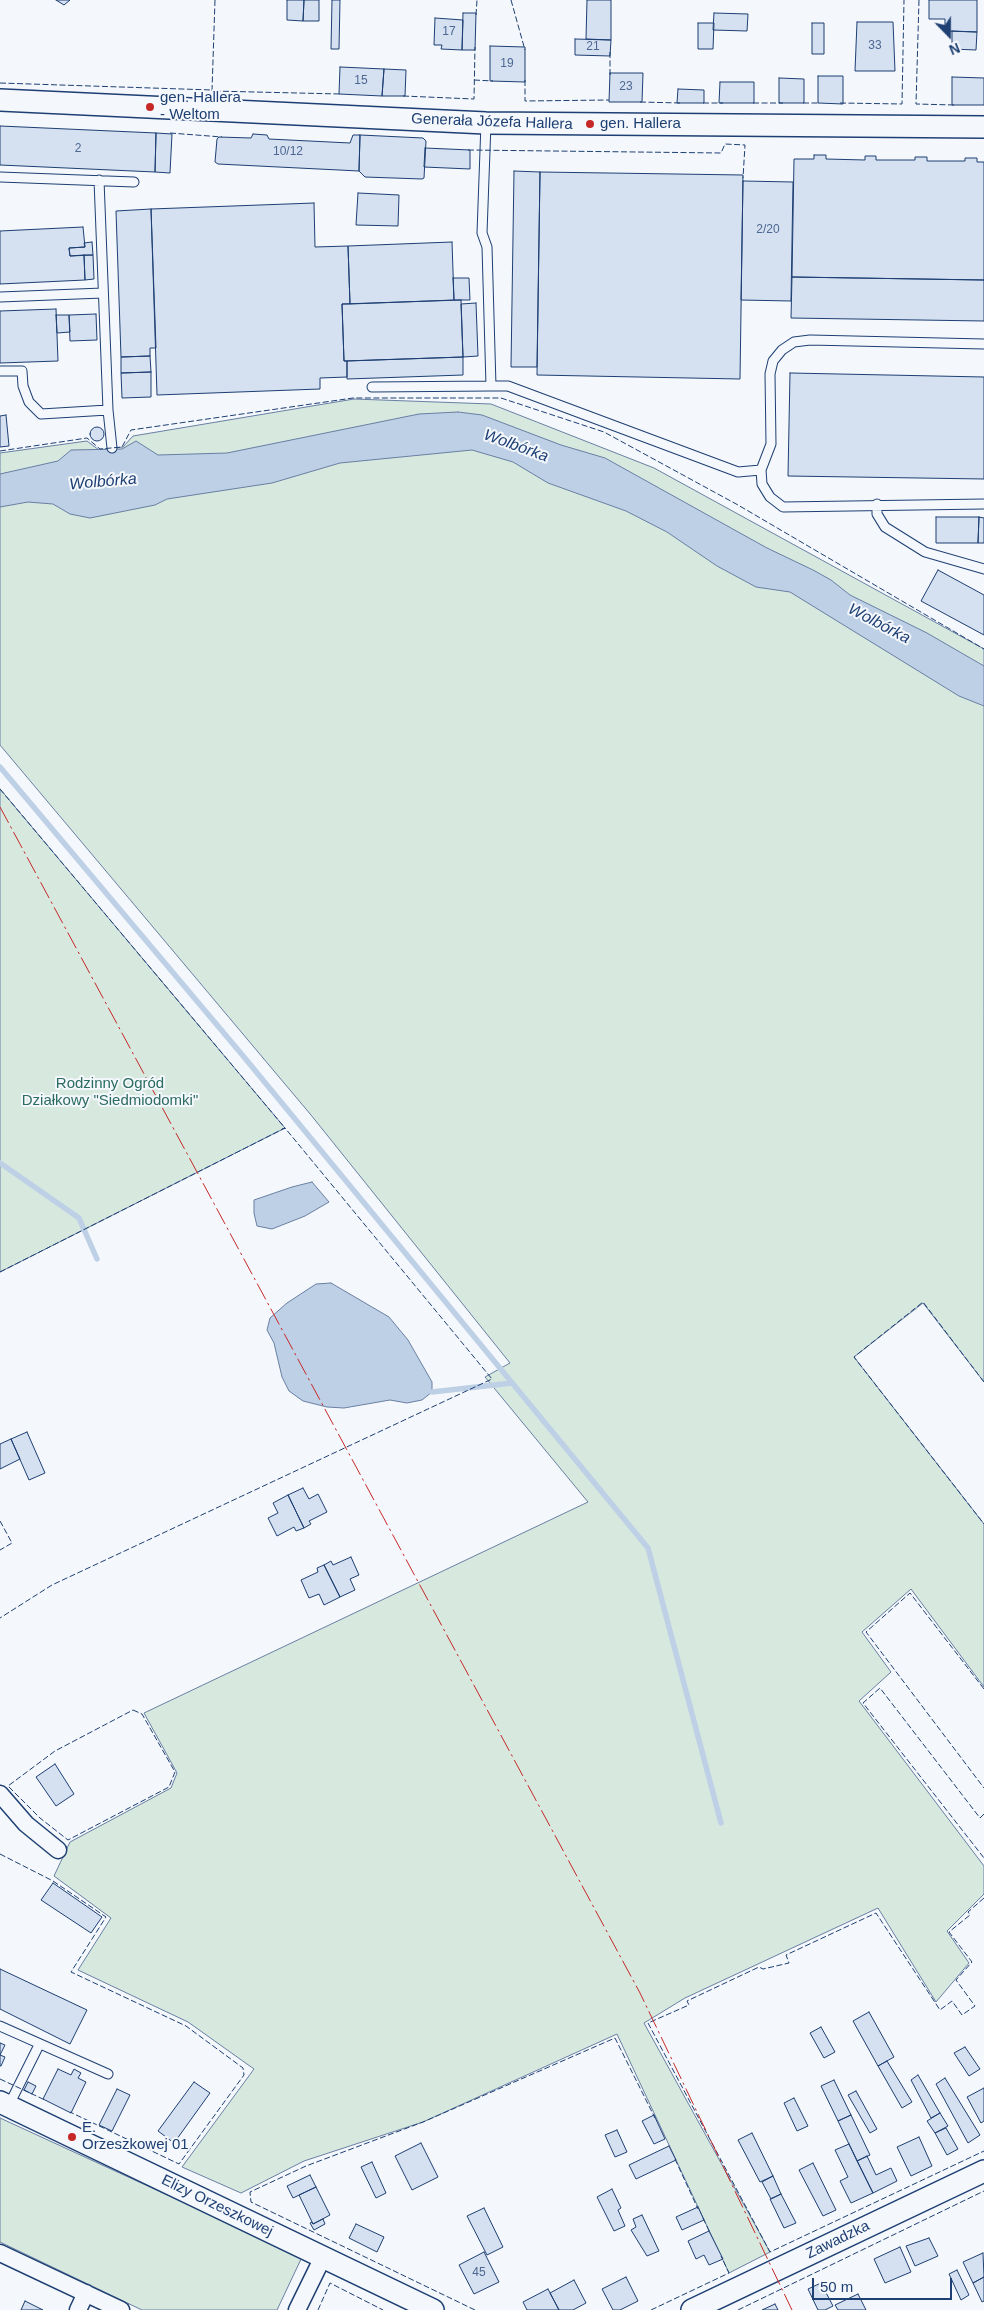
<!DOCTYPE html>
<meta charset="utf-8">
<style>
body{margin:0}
#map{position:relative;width:984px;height:2310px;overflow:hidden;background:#f4f7fb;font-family:Helvetica,sans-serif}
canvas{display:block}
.north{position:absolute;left:924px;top:10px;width:50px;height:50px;-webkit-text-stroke:4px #f4f7fb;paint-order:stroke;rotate:158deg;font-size:14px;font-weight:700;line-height:20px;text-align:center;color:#1d3f73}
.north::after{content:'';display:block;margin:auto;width:18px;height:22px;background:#1d3f73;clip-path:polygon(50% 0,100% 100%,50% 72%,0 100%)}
.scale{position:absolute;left:812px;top:2278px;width:140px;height:22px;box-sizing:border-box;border:2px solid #1d3f73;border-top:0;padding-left:6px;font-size:15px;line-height:18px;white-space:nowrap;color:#1d3f73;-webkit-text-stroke:4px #f4f7fb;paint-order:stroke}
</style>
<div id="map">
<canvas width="984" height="2310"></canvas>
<div class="north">N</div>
<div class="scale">50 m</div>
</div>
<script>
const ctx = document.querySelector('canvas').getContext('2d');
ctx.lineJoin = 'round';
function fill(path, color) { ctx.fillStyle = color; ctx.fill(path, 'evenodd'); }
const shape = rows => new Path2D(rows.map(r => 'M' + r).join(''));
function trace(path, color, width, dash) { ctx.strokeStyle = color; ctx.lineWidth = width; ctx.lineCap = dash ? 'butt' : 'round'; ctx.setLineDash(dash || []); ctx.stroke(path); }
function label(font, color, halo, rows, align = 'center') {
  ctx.font = font + ' Helvetica,sans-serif'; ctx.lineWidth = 4; ctx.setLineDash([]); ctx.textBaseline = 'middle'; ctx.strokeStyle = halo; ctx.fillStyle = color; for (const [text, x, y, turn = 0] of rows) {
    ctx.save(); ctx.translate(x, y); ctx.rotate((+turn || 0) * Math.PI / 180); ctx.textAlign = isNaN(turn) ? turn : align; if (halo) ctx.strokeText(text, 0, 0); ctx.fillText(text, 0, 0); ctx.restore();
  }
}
const green = shape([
 [354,399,491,404,654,468,984,649,984,1382,923,1303,854,1357,984,1524,984,1687,911,1589,862,1632,891,1672,859,1701,984,1866,984,1894,947,1931,969,1963,936,2002,878,1908,685,1998,644,2023,770,2252,729,2273,617,2034,423,2122,304,2161,241,2193,182,2167,254,2069,188,2022,78,1970,111,1918,54,1876,70,1842,171,1788,177,1773,144,1713,588,1502,485,1377,510,1363,311,1115,0,745,0,453,87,441,99,450,123,447,133,436,354,399],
 [0,789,285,1128,0,1272,0,789],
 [0,2118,302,2257,277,2310,142,2310,0,2242,0,2118]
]);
fill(green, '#d7e8df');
trace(green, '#687fa3', 1);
const water = shape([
 [458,412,482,415,561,445,605,458,767,548,813,570,831,580,850,595,927,633,984,666,984,706,959,696,790,592,756,587,717,566,667,532,626,511,548,483,513,462,472,450,340,463,272,483,167,499,155,505,90,518,70,514,53,504,28,502,0,507,0,474,58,461,71,450,122,449,136,441,158,455,227,453,419,414,458,412],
 [312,1182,329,1202,305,1216,272,1229,257,1226,254,1213,254,1200,292,1187,312,1182],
 [331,1283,389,1317,408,1340,432,1382,432,1392,422,1400,407,1403,390,1400,344,1408,327,1407,303,1401,289,1391,282,1377,274,1343,267,1330,270,1318,287,1303,316,1284,331,1283]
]);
fill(water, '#bed0e5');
trace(water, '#687fa3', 1);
trace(shape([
 [0,767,244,1057,648,1548,721,1823],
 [0,1163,79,1218,97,1259],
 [432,1392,512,1383]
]), '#bed0e5', 5.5);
const building = shape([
 [56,0,70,0,64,5,56,0],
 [287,0,304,0,303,21,287,20,287,0],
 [304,0,319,0,319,21,303,21,304,0],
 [332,0,340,0,339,49,331,49,332,0],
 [587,0,611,0,611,40,586,39,587,0],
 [929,0,977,0,977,32,945,31,945,19,929,19,929,0],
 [463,13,476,13,475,50,462,50,463,13],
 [714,13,748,14,747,31,713,30,714,13],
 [435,18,463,20,462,50,441,49,442,45,434,45,435,18],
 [857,22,893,22,895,71,855,71,857,22],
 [698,23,714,23,713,49,698,49,698,23],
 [812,23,824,23,824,54,812,54,812,23],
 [952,31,977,32,976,50,952,49,952,31],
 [575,39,611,40,610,56,575,55,575,39],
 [490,46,525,47,525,82,490,81,490,46],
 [340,67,384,69,382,96,339,94,340,67],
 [384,69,406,70,405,96,382,96,384,69],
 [610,73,643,73,642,102,609,102,610,73],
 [818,76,843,76,843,104,818,103,818,76],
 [952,77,984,78,984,105,952,105,952,77],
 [779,78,804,79,804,103,779,103,779,78],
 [720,82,754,82,754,103,719,103,720,82],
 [678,89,704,90,704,103,677,103,678,89],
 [0,126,156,133,155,172,0,165,0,126],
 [156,133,172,134,170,173,155,172,156,133],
 [253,134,267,135,269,139,350,143,353,135,360,135,359,171,218,164,215,162,217,139,219,137,251,138,253,134],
 [360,135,423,138,426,141,424,178,422,179,365,177,359,171,360,135],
 [425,148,470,150,470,169,424,167,425,148],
 [814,155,826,155,826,159,865,160,865,156,876,156,876,160,915,160,915,157,927,157,927,161,965,161,965,158,977,158,977,162,984,162,984,280,792,277,794,159,814,159,814,155],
 [514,171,540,172,537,367,511,367,514,171],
 [540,172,743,175,740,379,537,375,540,172],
 [743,181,793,182,791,301,741,300,743,181],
 [358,193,399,195,398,226,356,225,358,193],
 [314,203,315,247,348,246,350,304,342,304,344,361,347,361,347,377,320,378,320,389,157,395,151,209,314,203],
 [151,209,156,348,150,348,150,356,121,357,116,211,151,209],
 [83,227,85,247,69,248,70,256,84,255,85,280,0,284,0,231,83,227],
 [92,242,93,255,70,256,69,248,85,247,84,243,92,242],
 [452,242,454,300,350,304,348,246,452,242],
 [84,255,93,255,94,279,85,280,84,255],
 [792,277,984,280,984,321,791,318,792,277],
 [453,278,469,278,470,300,454,300,453,278],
 [461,300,463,357,344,361,342,304,461,300],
 [476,303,478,356,463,357,461,304,476,303],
 [56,309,58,361,0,363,0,311,56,309],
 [96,314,97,340,70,341,69,315,96,314],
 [56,315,69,315,70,332,57,333,56,315],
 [150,356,151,372,121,373,121,357,150,356],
 [463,357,463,375,347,379,347,361,463,357],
 [151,372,151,397,122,398,121,373,151,372],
 [790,373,984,377,984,479,788,476,790,373],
 [6,415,9,446,0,447,0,416,6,415],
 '90 434a7 7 0 1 1 14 0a7 7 0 1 1-14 0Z',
 [936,517,979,517,978,543,936,543,936,517],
 [979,517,984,518,984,543,978,543,979,517],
 [938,570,984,595,984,635,921,601,938,570],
 [27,1432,45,1473,29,1480,11,1439,27,1432],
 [11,1439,20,1459,0,1469,0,1444,11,1439],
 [303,1488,309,1499,318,1494,327,1512,309,1521,311,1524,304,1528,288,1495,303,1488],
 [288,1495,304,1528,296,1531,294,1527,277,1536,268,1518,278,1513,273,1503,288,1495],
 [351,1557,359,1575,350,1579,355,1590,340,1597,324,1565,331,1561,333,1565,351,1557],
 [324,1565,340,1597,324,1605,319,1594,309,1598,301,1580,318,1572,317,1568,324,1565],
 [55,1764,74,1794,56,1806,36,1777,55,1764],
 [53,1883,102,1917,91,1933,41,1900,53,1883],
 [0,1969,87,2010,70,2044,0,2009,0,1969],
 [869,2012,894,2057,878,2066,853,2021,869,2012],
 [821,2027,835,2052,824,2058,810,2033,821,2027],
 [0,2043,5,2045,0,2055,5,2057,1,2066,0,2066,0,2043],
 [965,2047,980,2069,969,2076,954,2053,965,2047],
 [887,2061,912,2102,902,2108,878,2066,887,2061],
 [58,2069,71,2075,74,2069,81,2073,78,2078,86,2082,71,2113,43,2099,58,2069],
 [918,2075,940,2113,931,2118,911,2080,918,2075],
 [945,2078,980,2135,968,2143,936,2084,945,2078],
 [834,2080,851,2115,838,2121,821,2086,834,2080],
 [28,2082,36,2086,32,2094,24,2090,28,2082],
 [194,2082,210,2093,174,2143,158,2131,194,2082],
 [984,2088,984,2121,981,2123,967,2097,984,2088],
 [117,2089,130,2095,112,2131,99,2125,117,2089],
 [856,2091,877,2129,870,2133,848,2095,856,2091],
 [794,2098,808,2126,797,2131,784,2103,794,2098],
 [940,2113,948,2126,935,2133,927,2121,940,2113],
 [654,2115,665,2139,654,2144,642,2121,654,2115],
 [851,2115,870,2155,857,2161,838,2121,851,2115],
 [946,2128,958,2149,947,2155,935,2133,946,2128],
 [617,2130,627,2152,615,2157,605,2135,617,2130],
 [752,2133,773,2176,760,2182,738,2140,752,2133],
 [919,2137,932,2166,911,2176,897,2147,919,2137],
 [421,2143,438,2177,412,2190,395,2156,421,2143],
 [849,2144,873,2193,851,2203,840,2181,848,2177,835,2150,849,2144],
 [669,2146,676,2160,636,2179,629,2165,669,2146],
 [867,2156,876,2175,891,2168,897,2181,873,2193,857,2161,867,2156],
 [372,2162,386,2193,376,2198,361,2167,372,2162],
 [813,2163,836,2210,823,2216,799,2170,813,2163],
 [310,2175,316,2187,293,2198,287,2186,310,2175],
 [773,2176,781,2194,771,2199,762,2182,773,2176],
 [316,2187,330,2215,313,2224,299,2195,316,2187],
 [612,2189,621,2208,618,2210,625,2226,614,2231,597,2197,612,2189],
 [781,2194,796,2223,784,2228,770,2199,781,2194],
 [698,2207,704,2220,682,2230,676,2217,698,2207],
 [484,2208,503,2247,487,2255,467,2216,484,2208],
 [642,2215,659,2251,647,2256,631,2230,636,2227,633,2219,642,2215],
 [323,2219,325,2224,314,2230,310,2223,312,2222,313,2224,323,2219],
 [356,2224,384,2237,377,2252,349,2238,356,2224],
 [709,2231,723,2259,709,2265,704,2255,696,2259,688,2241,709,2231],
 [929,2238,938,2256,915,2266,906,2246,929,2238],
 [900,2247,911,2272,885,2283,874,2259,900,2247],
 [484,2252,499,2282,474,2294,459,2265,484,2252],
 [983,2253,984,2277,973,2283,963,2262,983,2253],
 [957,2270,969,2295,961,2300,949,2274,957,2270],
 [626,2277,638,2301,620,2310,613,2310,602,2289,626,2277],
 [984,2277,984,2301,982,2302,973,2283,984,2277],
 [574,2280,586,2303,573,2310,559,2310,550,2293,574,2280],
 [821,2283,833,2306,825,2310,818,2310,808,2289,821,2283],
 [548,2289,559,2310,527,2310,523,2302,548,2289],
 [858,2294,866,2310,838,2310,835,2305,858,2294],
 [25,2301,43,2310,21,2310,25,2301],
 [775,2304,778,2310,762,2310,775,2304]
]);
fill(building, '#d5e0f0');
trace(building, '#1d3f73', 1);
const service = shape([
 [0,177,134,182],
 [99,180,108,410,112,448],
 [0,297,103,293],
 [984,344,810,340,794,342,782,350,773,361,770,374,771,444,761,470,762,484,770,497,783,507,984,504],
 [0,371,22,371,23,386,29,402,41,414,108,410],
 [491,386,508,386,738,472,761,470],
 [372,387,491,386,487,247,482,233,486,123],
 [877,504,877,514,885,527,925,552,984,569],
 [0,2026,108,2074],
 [9,2105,39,2045]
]);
const minor = shape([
 [0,1794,26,1824,58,1850],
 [0,2253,121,2310],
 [78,2310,86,2293],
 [297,2310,323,2257]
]);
const tertiary = shape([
 [0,100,486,123,984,127],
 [0,2102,433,2310],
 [692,2310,984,2171]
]);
trace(service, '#1d3f73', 11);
trace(minor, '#1d3f73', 19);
trace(tertiary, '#1d3f73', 24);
trace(service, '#f4f7fb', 9);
trace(minor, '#f4f7fb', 16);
trace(tertiary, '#f4f7fb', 21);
trace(shape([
 [215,0,212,91,340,94],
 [511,0,525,50],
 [919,0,916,104,954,105],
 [476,15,477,0],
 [610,75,610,52],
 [474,80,493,81],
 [525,80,525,101,609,100],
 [0,83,212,90],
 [403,96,474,99,475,47],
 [640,102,680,103],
 [703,103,723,103],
 [753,103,783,103],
 [803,103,820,103],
 [840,103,902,104,904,0],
 [170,133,222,137],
 [468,150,721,153,725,144,745,145,743,178],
 [0,451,87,438,100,449,122,447,131,430,353,398,501,398,604,432,738,505,984,649],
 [0,789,285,1128,282,1129],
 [0,1272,285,1128,492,1379,52,1585,0,1618],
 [984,1382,923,1302,854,1357,984,1524],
 [0,1521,12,1543,0,1550],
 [984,1689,910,1593,866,1632,984,1788],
 [133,1710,142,1714,175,1772,169,1787,68,1840,40,1818,8,1786,55,1751,133,1710],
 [984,1814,980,1818,880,1688,863,1703,984,1858],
 [0,1854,53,1881,106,1917,71,1972,186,2026,243,2068,244,2075,179,2164,70,2112],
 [984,1898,968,1912,970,1915,949,1932,972,1962,956,1980,975,2006,962,2015,952,2001,940,2010,876,1913,786,1955,789,1963,763,1969,759,1967,687,2001,689,2005,648,2023,770,2252,984,2151],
 [0,2079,45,2100],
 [675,2159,698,2209],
 [703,2218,710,2233],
 [318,2310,330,2283,383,2310],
 [475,2310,251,2202,250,2192,306,2166,423,2122,615,2038,655,2118],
 [651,2310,729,2273,721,2256],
 [738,2310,984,2191]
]), '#1d3f73', 1, [6, 2.5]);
trace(shape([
 [0,807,640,1993,792,2310]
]), '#c62828', 1, [18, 4, 2.5, 4]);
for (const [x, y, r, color] of [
 [150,107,5,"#c62828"],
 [590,124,5,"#c62828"],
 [72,2137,5,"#c62828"]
]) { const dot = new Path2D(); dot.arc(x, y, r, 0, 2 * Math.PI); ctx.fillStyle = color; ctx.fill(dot); trace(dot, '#f4f7fb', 2); }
label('12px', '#4b6792', null, [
 ["17",449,32],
 ["33",875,46],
 ["21",593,47],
 ["19",507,64],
 ["15",361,81],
 ["23",626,87],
 ["2",78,149],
 ["10/12",288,152],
 ["2/20",768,230],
 ["45",479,2273]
]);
label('15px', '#1d3f73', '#f4f7fb', [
 ["gen. Hallera",160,98],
 ["- Weltom",160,115],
 ["gen. Hallera",600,124],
 ["E.",82,2128],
 ["Orzeszkowej 01",82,2145]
], 'left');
label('15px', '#1d3f73', '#f4f7fb', [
 ["Generała Józefa Hallera",492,122,2],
 ["Elizy Orzeszkowej",217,2206,26],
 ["Zawadzka",838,2240,-26]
]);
label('15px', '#2c6c60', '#f4f7fb', [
 ["Rodzinny Ogród",110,1084],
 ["Działkowy \"Siedmiodomki\"",110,1101]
]);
label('italic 16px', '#1d3f73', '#f4f7fb', [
 ["Wolbórka",516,446,20],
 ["Wolbórka",103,482,-5],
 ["Wolbórka",879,624,28]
]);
</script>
